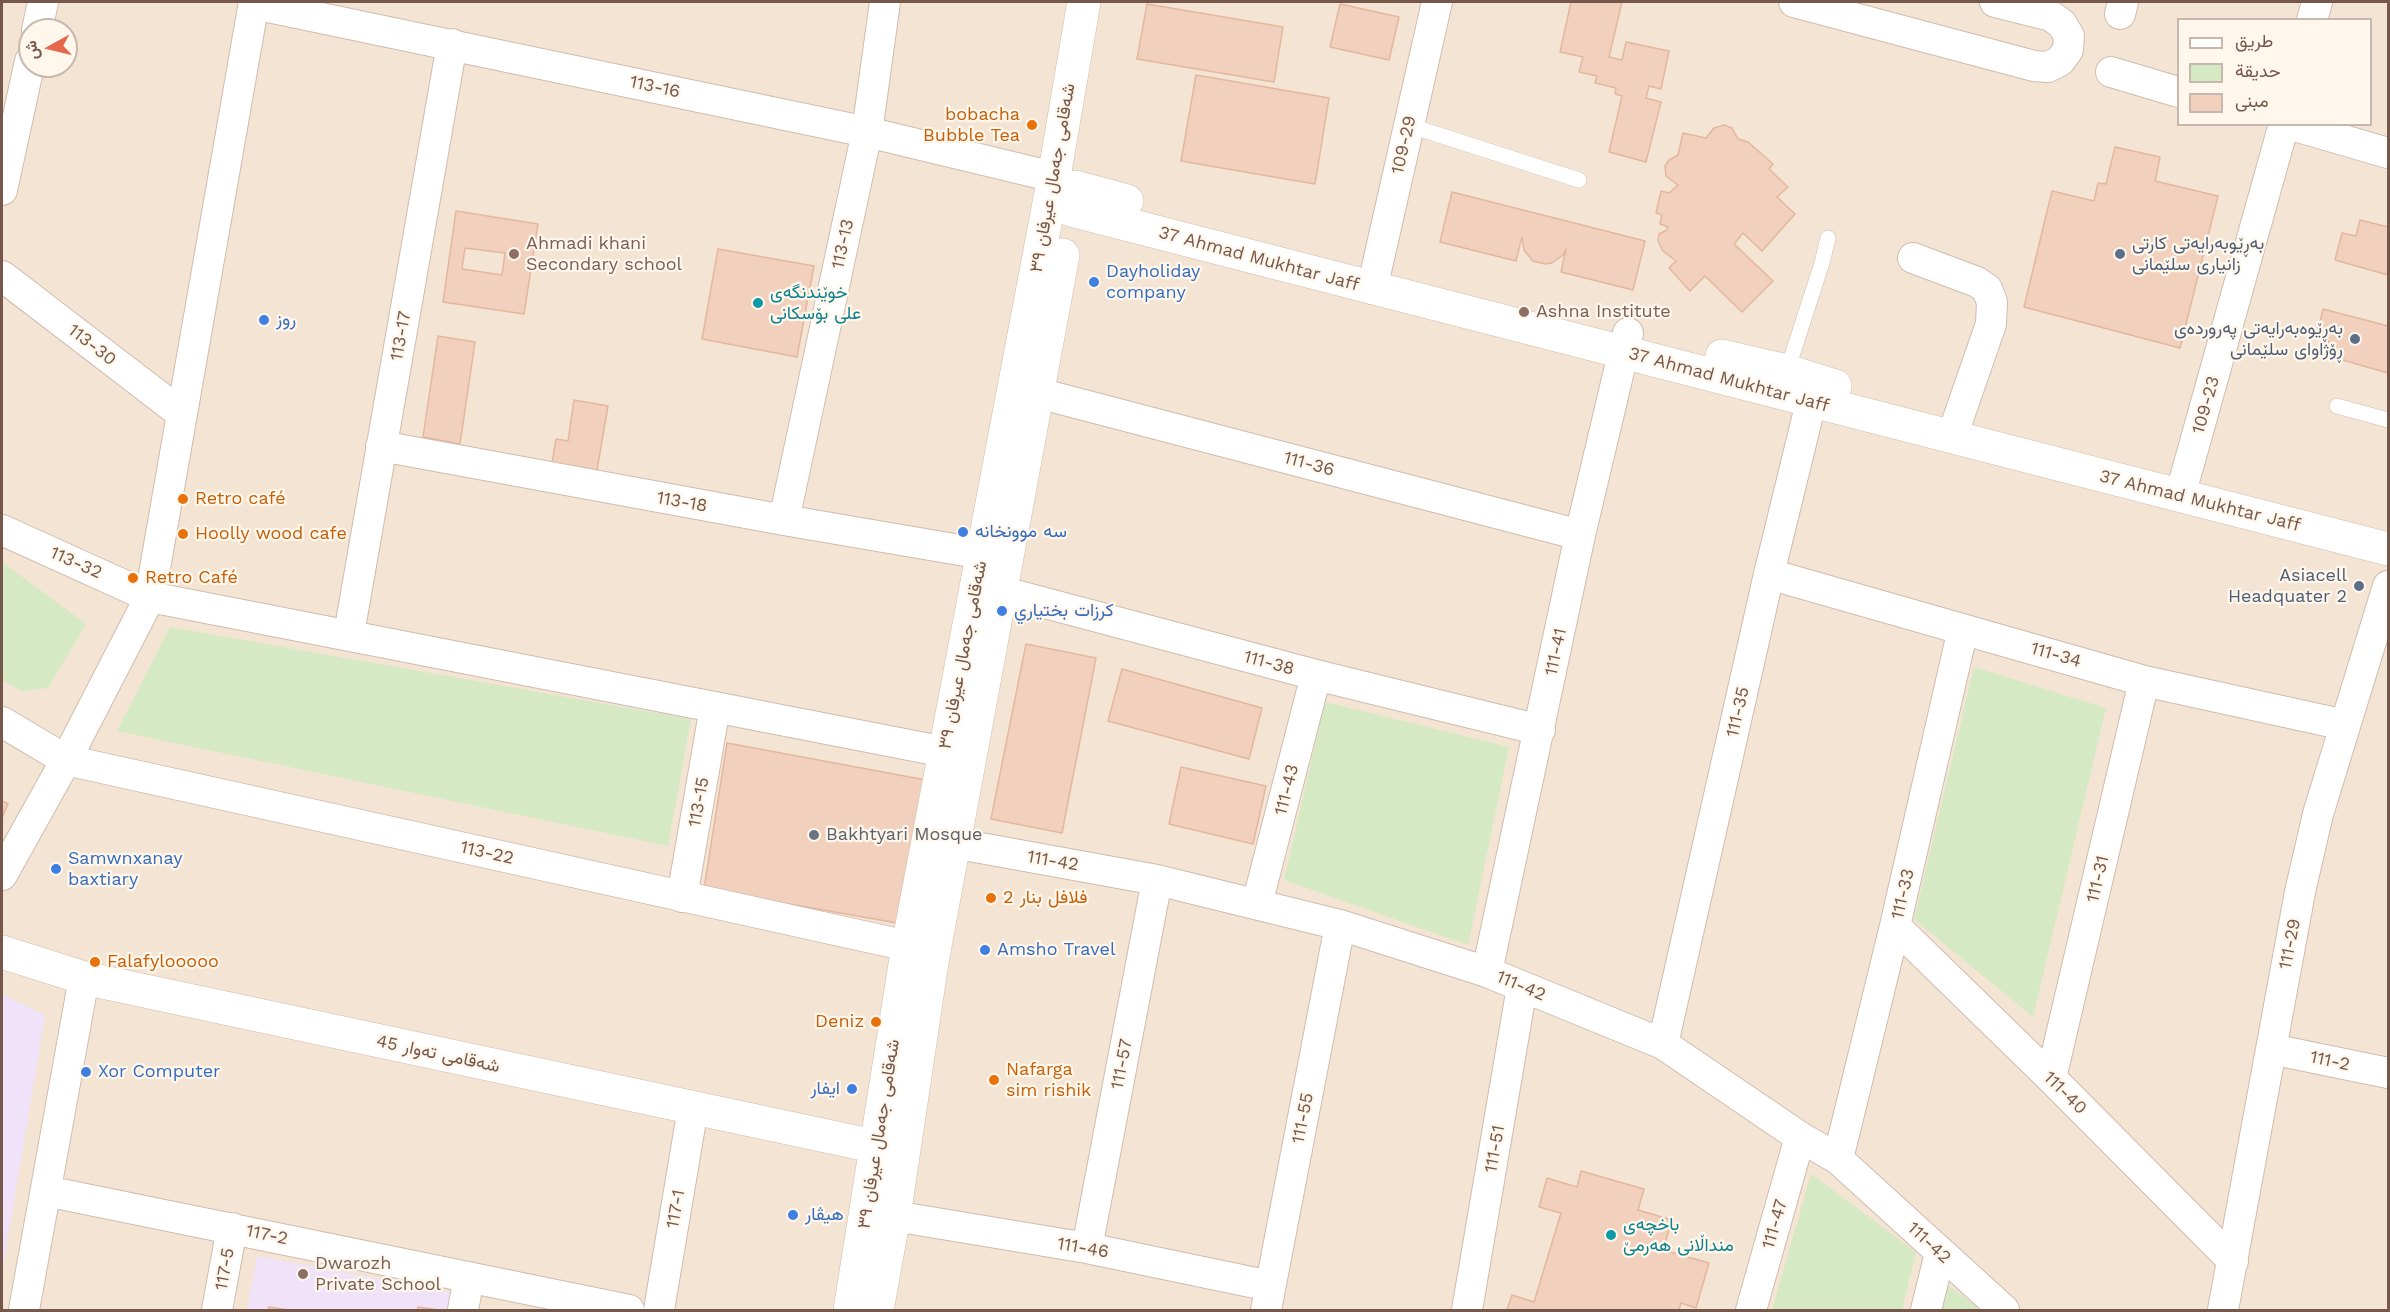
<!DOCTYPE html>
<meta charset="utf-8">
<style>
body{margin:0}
#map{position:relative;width:2390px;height:1312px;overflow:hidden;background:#fcf3e6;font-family:"Work Sans",Vazirmatn,sans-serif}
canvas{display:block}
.frame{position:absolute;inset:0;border:3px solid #76584b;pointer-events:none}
.legend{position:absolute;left:2177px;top:18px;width:195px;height:108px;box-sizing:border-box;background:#fff7ec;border:2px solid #c8b7ac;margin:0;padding:8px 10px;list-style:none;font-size:18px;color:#76584b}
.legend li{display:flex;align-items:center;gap:12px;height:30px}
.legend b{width:30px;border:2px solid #c8b7ac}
.north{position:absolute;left:18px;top:18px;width:60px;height:60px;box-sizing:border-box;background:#fff7ec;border:2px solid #c8b7ac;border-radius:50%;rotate:262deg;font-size:16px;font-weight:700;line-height:24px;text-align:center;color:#76584b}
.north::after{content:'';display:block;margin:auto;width:21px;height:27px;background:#e5684c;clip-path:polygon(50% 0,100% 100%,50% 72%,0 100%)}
</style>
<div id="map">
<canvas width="2390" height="1312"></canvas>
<div class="frame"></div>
<ul class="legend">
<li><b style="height:8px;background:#fff"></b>طريق</li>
<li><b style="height:16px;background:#d5eac4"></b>حديقة</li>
<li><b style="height:16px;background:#f2d0be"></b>مبنى</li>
</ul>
<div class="north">ش</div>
</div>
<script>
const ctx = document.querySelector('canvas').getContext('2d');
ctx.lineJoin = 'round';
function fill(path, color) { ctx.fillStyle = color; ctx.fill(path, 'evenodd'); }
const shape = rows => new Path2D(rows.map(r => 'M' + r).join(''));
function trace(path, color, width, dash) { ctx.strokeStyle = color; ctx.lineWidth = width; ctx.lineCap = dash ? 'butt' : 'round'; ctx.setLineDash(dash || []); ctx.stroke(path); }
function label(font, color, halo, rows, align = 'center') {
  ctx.font = font + ' "Work Sans",Vazirmatn,sans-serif'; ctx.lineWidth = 4.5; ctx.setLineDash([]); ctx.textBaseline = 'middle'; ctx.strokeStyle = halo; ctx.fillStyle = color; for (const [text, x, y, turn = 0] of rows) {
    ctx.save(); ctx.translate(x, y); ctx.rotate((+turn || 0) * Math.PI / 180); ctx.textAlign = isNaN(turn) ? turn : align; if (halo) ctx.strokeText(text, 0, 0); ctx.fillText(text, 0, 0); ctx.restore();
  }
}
fill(shape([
 [2,2,2388,2,2388,1310,2,1310],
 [2178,20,2370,20,2370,124,2178,124],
 [30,30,66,30,66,66,30,66]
]), '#f4e4d4');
fill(shape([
 [2,994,45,1015,2,1274],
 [257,1256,451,1293,448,1310,247,1310]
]), '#f0e3f9');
fill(shape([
 [2,562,86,624,48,688,22,691,2,680],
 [170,627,691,719,668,846,117,731],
 [1974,667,2106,708,2033,1017,1914,919],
 [1325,702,1509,747,1468,945,1284,880],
 [1811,1174,1916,1252,1902,1310,1772,1310],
 [1943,1281,1981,1310,1936,1310]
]), '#d5eac4');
const building = shape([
 [1571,2,1622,2,1609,57,1622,60,1626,42,1669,51,1661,89,1649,86,1646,98,1661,102,1646,162,1609,152,1622,96,1615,94,1616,88,1595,83,1597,76,1579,72,1583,57,1560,52,1571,2],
 [1147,4,1283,27,1274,82,1137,59,1147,4],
 [1340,4,1399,17,1389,60,1330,47,1340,4],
 [1196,75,1329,98,1315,184,1181,161,1196,75],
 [1724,125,1732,128,1738,139,1748,142,1773,164,1769,169,1788,187,1777,197,1795,214,1762,251,1743,233,1734,244,1773,281,1742,312,1705,276,1690,291,1669,268,1676,261,1663,251,1658,241,1659,234,1667,230,1668,227,1660,224,1662,215,1656,213,1661,191,1669,193,1678,185,1666,176,1665,166,1669,160,1678,155,1683,133,1706,138,1714,128,1724,125],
 [2115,147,2160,157,2155,181,2218,196,2180,348,2024,307,2052,191,2094,201,2098,183,2106,184,2115,147],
 [1452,192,1645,241,1633,290,1561,272,1566,249,1563,255,1552,263,1545,264,1533,261,1524,250,1522,237,1516,261,1440,242,1452,192],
 [456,211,538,224,524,314,443,302,456,211],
 [465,248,505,253,502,275,462,269,465,248],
 [2360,220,2388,227,2388,275,2335,260,2342,233,2356,236,2360,220],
 [718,249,814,266,797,357,702,339,718,249],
 [2323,309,2388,326,2388,373,2325,355,2329,341,2316,338,2323,309],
 [438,336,475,342,460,444,423,437,438,336],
 [574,400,608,406,597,470,552,463,556,439,568,441,574,400],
 [1026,644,1096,658,1062,833,991,819,1026,644],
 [1122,669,1262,708,1249,759,1108,721,1122,669],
 [727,743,926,780,897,923,704,889,727,743],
 [1181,767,1266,786,1253,844,1169,824,1181,767],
 [2,801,8,804,2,818,2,801],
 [1581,1171,1644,1189,1638,1210,1672,1220,1663,1250,1709,1263,1696,1308,1681,1303,1679,1310,1507,1310,1512,1295,1534,1302,1561,1213,1539,1207,1547,1178,1577,1187,1581,1171],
 [269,1307,288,1310,268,1310,269,1307],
 [418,1307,439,1310,417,1310,418,1307]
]);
fill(building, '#f2d0be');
trace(building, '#e4b69e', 1.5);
const lane = shape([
 [1408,125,1579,180],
 [1787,371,1822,263,1828,238],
 [2337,406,2388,420]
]);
const street = shape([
 [1794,2,2034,66,2048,67,2060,61,2068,50,2069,36,2062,24,2051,16,1995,2],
 [254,4,867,132,1054,177],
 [2120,14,2123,2],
 [2312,20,2317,2],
 [37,30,43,2],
 [2111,72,2178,92],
 [2288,124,2388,153],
 [2,190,30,61],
 [1913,258,1977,282,1987,289,1992,302,1991,324,1958,419],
 [2,276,182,414],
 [1372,289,1437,2],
 [1038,393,1580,535],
 [381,446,784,520,983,554],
 [2185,478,2284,124],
 [784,520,867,132,885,2],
 [2,530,150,597,945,752],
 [1769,574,2144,681,2345,725],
 [1000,591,1316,675,1540,730],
 [350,628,452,44],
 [2,722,66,760,908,946],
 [953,843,1157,880,1340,925,1487,972,1663,1044,1800,1137,1838,1159,2004,1310],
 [2,875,66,760,150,597,254,2],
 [682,897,715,707],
 [1257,904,1316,675],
 [1895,926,2051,1078,2233,1261],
 [1487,972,1580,535,1628,333],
 [1663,1044,1769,574,1816,382],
 [2271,1049,2388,1073],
 [2051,1078,2144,681],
 [1838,1159,1895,926,1963,629],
 [46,1191,629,1310],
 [894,1216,1087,1248,1270,1286],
 [1087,1248,1157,880],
 [24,1310,84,978],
 [217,1310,232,1228],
 [463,1310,469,1277],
 [659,1310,693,1108],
 [1266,1310,1340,925],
 [1467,1310,1522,987],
 [1751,1310,1800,1137],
 [1926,1310,1940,1253],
 [2223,1310,2300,892,2318,814,2388,586]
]);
const secondary = shape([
 [1075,187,1127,201],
 [1071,210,2388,549],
 [1722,356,1787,371,1835,386],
 [2,952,84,978,878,1147],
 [850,1310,908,946,1054,177,1084,2],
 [877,1310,894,1216,932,962,1063,255]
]);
trace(lane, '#d0bcaf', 16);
trace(street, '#d0bcaf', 32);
trace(secondary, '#d3bcac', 34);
trace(lane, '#fff', 15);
trace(street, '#fff', 30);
trace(secondary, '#fff', 33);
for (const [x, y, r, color] of [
 [1032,125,6,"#e8710a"],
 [514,254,6,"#8d6e63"],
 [2120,254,6,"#5c6f8a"],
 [1094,282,6,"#3f7fe0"],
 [758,303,6,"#0f9aa8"],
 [1524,312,6,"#8d6e63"],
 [264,320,6,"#3f7fe0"],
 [2355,339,6,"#5c6f8a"],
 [183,499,6,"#e8710a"],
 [963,532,6,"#3f7fe0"],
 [183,534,6,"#e8710a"],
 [133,578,6,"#e8710a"],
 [2359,586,6,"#5c6f8a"],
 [1002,611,6,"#3f7fe0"],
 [814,835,6,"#6b7280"],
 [56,869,6,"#3f7fe0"],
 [991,898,6,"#e8710a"],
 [985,950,6,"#3f7fe0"],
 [95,962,6,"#e8710a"],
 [876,1022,6,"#e8710a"],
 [86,1072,6,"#3f7fe0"],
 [994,1080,6,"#e8710a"],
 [852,1089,6,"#3f7fe0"],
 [793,1215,6,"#3f7fe0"],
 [1611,1235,6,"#0f9aa8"],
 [303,1274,6,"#8d6e63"]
]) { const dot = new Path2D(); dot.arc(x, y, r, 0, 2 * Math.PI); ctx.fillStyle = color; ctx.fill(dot); trace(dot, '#fff7ec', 2); }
label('18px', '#76584b', '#fff7ec', [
 ["113-16",655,87,12],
 ["109-29",1404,145,-77],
 ["شەقامی جەمال عیرفان ٣٩",1053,178,-80],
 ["113-13",843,244,-78],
 ["37 Ahmad Mukhtar Jaff",1259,259,15],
 ["113-17",401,336,-80],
 ["113-30",92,345,38],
 ["37 Ahmad Mukhtar Jaff",1729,380,15],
 ["109-23",2206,405,-74],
 ["111-36",1309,464,15],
 ["37 Ahmad Mukhtar Jaff",2200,501,14],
 ["113-18",682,502,10],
 ["113-32",76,563,24],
 ["111-41",1556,652,-78],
 ["شەقامی جەمال عیرفان ٣٩",963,655,-79],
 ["111-34",2056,655,16],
 ["111-38",1269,663,15],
 ["111-35",1738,712,-77],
 ["111-43",1287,790,-76],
 ["113-15",699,802,-80],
 ["113-22",487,853,13],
 ["111-42",1053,861,10],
 ["111-31",2098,879,-77],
 ["111-33",1903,894,-77],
 ["111-29",2290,944,-79],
 ["111-42",1521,986,23],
 ["شەقامی تەوار 45",438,1054,12],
 ["111-2",2330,1061,12],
 ["111-57",1122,1064,-79],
 ["111-40",2065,1093,45],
 ["111-55",1303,1118,-79],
 ["شەقامی جەمال عیرفان ٣٩",879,1134,-81],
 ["111-51",1495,1149,-80],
 ["117-1",676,1209,-80],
 ["111-47",1775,1224,-74],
 ["117-2",267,1235,12],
 ["111-42",1929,1243,43],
 ["111-46",1083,1248,10],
 ["117-5",225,1269,-80]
]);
label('18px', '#c56008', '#fff7ec', [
 ["bobacha",1020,115,"right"],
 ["Bubble Tea",1020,136,"right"],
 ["Retro café",195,499],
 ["Hoolly wood cafe",195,534],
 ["Retro Café",145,578],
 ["فلافل بنار 2",1003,898],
 ["Falafylooooo",107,962],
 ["Deniz",864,1022,"right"],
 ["Nafarga",1006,1070],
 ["sim rishik",1006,1091]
], 'left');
label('18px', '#785e54', '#fff7ec', [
 ["Ahmadi khani",526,244],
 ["Secondary school",526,265],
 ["Ashna Institute",1536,312],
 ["Dwarozh",315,1264],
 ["Private School",315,1285]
], 'left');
label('18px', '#4e5e75', '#fff7ec', [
 ["بەڕێوبەرایەتی کارتی",2132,244,"left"],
 ["زانیاری سلێمانی",2132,265,"left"],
 ["بەڕێوەبەرایەتی پەروردەی",2343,329],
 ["ڕۆژاوای سلێمانی",2343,350],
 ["Asiacell",2347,576],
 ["Headquater 2",2347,597]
], 'right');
label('18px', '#366cbe', '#fff7ec', [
 ["Dayholiday",1106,272],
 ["company",1106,293],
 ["روز",276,320],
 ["سه موونخانه",975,532],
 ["كرزات بختياري",1014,611],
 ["Samwnxanay",68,859],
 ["baxtiary",68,880],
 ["Amsho Travel",997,950],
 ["Xor Computer",98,1072],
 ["ايفار",840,1089,"right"],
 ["هيڤار",805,1215]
], 'left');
label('18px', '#0d838f', '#fff7ec', [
 ["خوێندنگەی",770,293],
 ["علی بۆسکانی",770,314],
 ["باخچەی",1623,1225],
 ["منداڵانی هەرمێ",1623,1246]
], 'left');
label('18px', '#5b616d', '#fff7ec', [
 ["Bakhtyari Mosque",826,835]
], 'left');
</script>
